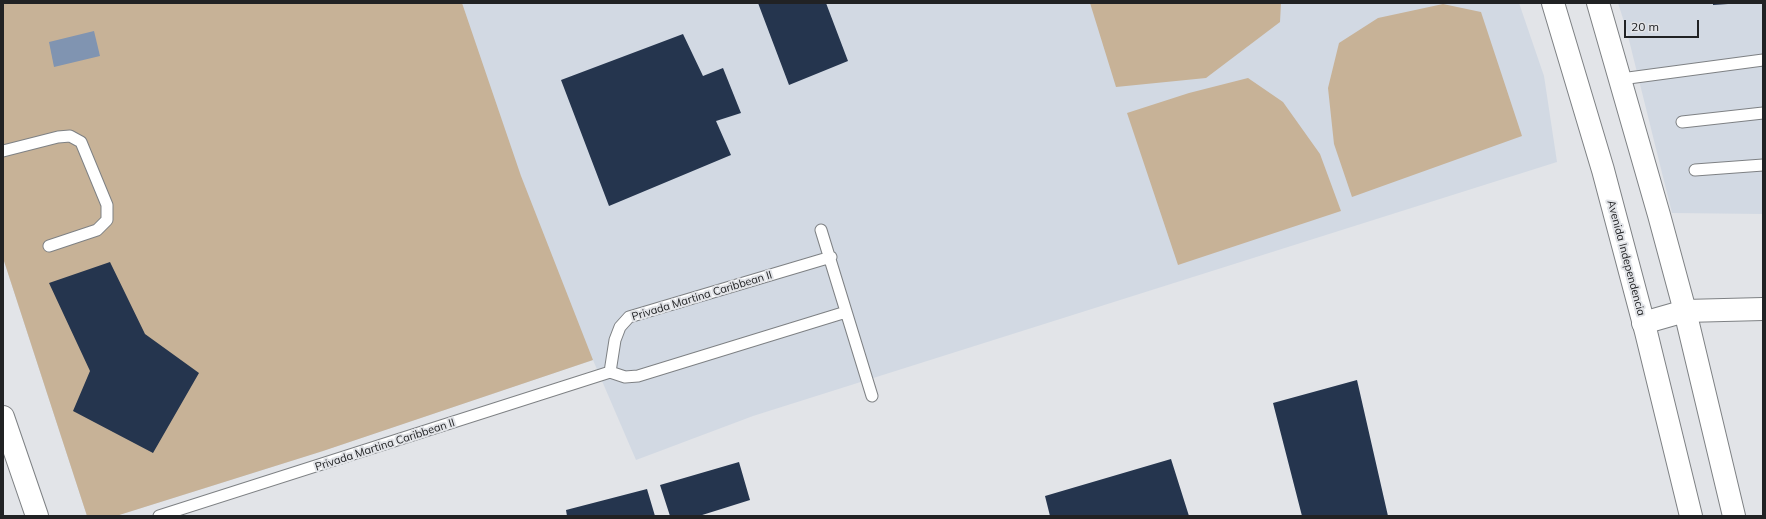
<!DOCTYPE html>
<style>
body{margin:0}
#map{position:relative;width:1766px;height:519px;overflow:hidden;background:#e2e4e8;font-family:Mulish,sans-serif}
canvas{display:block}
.frame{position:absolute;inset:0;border:4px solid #212224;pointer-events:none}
.scale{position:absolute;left:1624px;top:20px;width:75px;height:18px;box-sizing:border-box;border:2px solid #212224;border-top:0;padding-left:5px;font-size:12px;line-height:14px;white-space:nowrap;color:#212224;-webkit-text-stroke:3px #e2e4e8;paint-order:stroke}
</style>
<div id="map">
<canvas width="1766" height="519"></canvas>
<div class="frame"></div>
<div class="scale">20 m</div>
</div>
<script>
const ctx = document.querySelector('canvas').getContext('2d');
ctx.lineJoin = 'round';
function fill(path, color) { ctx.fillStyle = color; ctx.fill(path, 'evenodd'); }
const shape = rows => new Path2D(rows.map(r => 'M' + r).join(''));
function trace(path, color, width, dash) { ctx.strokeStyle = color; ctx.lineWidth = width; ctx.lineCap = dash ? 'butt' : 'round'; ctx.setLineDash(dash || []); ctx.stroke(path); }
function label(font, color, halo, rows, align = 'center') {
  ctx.font = font + ' Mulish,sans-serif'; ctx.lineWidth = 4; ctx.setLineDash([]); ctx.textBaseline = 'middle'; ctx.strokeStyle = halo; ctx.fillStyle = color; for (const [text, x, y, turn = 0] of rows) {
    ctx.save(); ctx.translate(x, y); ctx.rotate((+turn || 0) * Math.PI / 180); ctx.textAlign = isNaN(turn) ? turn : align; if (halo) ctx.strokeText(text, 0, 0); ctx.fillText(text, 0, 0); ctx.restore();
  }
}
fill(shape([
 [3,3,1519,3,1544,76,1557,162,753,416,636,460,593,360,323,451,116,516,87,516,3,258],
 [1618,3,1763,3,1763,214,1672,213,1626,28]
]), '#d2d9e3');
fill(shape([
 [3,3,462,3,521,176,593,360,323,451,116,516,87,516,3,258],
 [1090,3,1281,3,1280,22,1206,78,1116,87],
 [1443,4,1481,12,1522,136,1352,197,1334,144,1328,88,1339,43,1378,18],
 [1248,78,1283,102,1320,154,1341,211,1178,265,1127,113,1189,93]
]), '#c7b297');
fill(shape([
 [94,31,100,56,54,67,49,42]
]), '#8094b1');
fill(shape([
 [758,3,826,3,848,61,789,85],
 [1713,3,1728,3,1728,4,1713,5],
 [683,34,703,76,723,68,741,113,716,121,731,155,609,206,561,80],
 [110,262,145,334,199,373,153,453,73,411,90,371,49,283],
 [1357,380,1388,516,1302,516,1273,403],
 [1171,459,1189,516,1050,516,1045,496],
 [739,462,750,500,699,516,670,516,660,485],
 [647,489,655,516,567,516,566,510]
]), '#25354e');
const service = shape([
 [1621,79,1763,60],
 [1682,122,1763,113],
 [3,151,58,137,70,136,81,142,107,205,107,220,97,230,49,246],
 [1695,170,1763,165],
 [821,230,872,396],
 [610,372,615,340,620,327,629,317,831,257],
 [159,516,610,372,625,377,638,376,846,312]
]);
const minor = shape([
 [1643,323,1685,311,1763,309]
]);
const secondary = shape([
 [1553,3,1603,170,1646,332,1691,516],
 [1598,3,1659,215,1685,311,1734,516]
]);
const trunk = shape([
 [3,417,37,516]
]);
trace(service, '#7e8184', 13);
trace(minor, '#7e8184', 24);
trace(secondary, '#7e8184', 24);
trace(trunk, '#7e8184', 24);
trace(service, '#fff', 11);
trace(minor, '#fff', 22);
trace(secondary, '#fff', 22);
trace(trunk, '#fff', 22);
label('11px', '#212224', '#e2e4e8', [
 ["Avenida Independencia",1626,258,75],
 ["Privada Martina Caribbean II",702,296,-17],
 ["Privada Martina Caribbean II",385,445,-18]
]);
</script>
